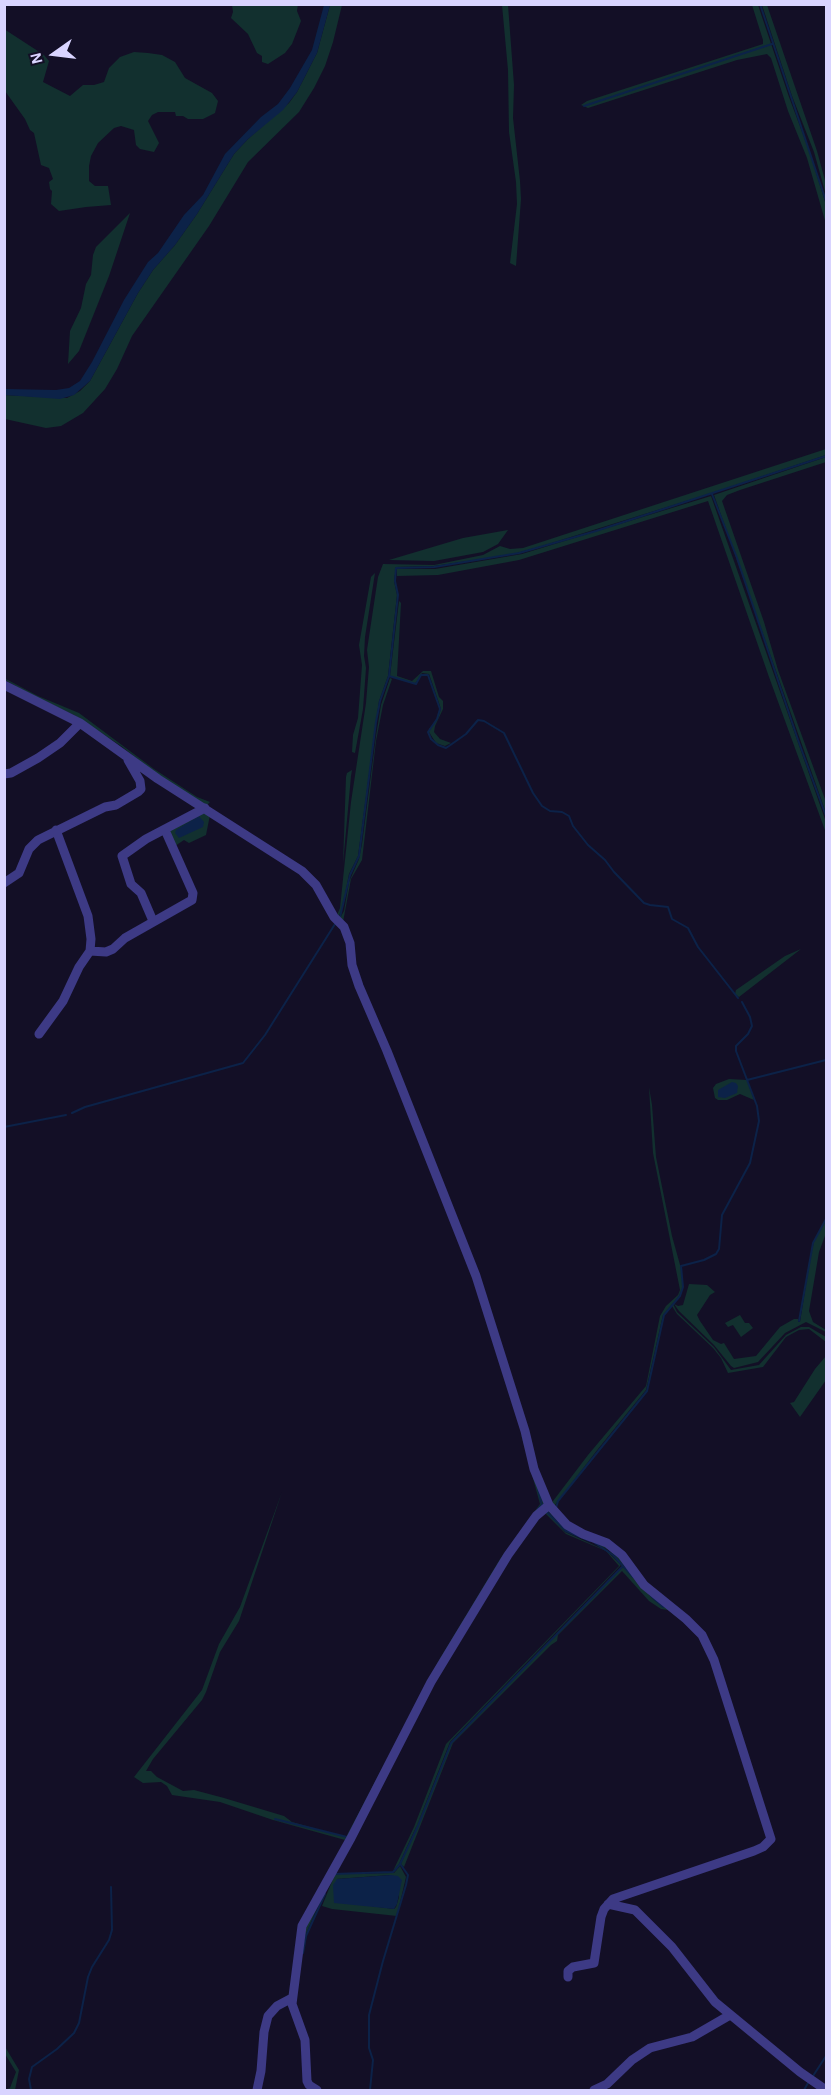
<!DOCTYPE html>
<style>
body{margin:0}
#map{position:relative;width:831px;height:2095px;overflow:hidden;background:#130f26;font-family:"Alegreya Sans",sans-serif}
canvas{display:block}
.frame{position:absolute;inset:0;border:6px solid #d9d4ff;pointer-events:none}
.north{position:absolute;left:24px;top:24px;width:60px;height:60px;-webkit-text-stroke:4px #130f26;paint-order:stroke;rotate:256deg;font-size:16px;font-weight:700;line-height:24px;text-align:center;color:#d9d4ff}
.north::after{content:'';display:block;margin:auto;width:21px;height:27px;background:#d9d4ff;clip-path:polygon(50% 0,100% 100%,50% 72%,0 100%)}
</style>
<div id="map">
<canvas width="831" height="2095"></canvas>
<div class="frame"></div>
<div class="north">N</div>
</div>
<script>
const ctx = document.querySelector('canvas').getContext('2d');
ctx.lineJoin = 'round';
function fill(path, color) { ctx.fillStyle = color; ctx.fill(path, 'evenodd'); }
const shape = rows => new Path2D(rows.map(r => 'M' + r).join(''));
function trace(path, color, width, dash) { ctx.strokeStyle = color; ctx.lineWidth = width; ctx.lineCap = dash ? 'butt' : 'round'; ctx.setLineDash(dash || []); ctx.stroke(path); }
fill(shape([
 [298,4,297,11,301,21,292,44,285,53,268,64,262,62,262,56,257,53,248,34,231,18,233,12,232,5],
 [330,5,342,5,333,42,325,66,314,88,299,112,248,162,209,226,132,336,117,369,105,389,83,413,61,426,46,428,5,419,4,395,67,398,80,391,90,381,138,293,153,270,175,245,197,214,234,154,248,139,289,103,297,92,317,53],
 [502,5,508,5,514,85,513,118,520,181,521,199,516,266,510,263,517,204,516,182,509,132,508,70],
 [752,5,758,5,789,97,810,153,826,205,826,224,807,158,788,111,771,58,767,54,737,60,588,108,581,105,587,101,763,44,763,40],
 [762,5,767,5,817,151,826,184,826,195,814,152,792,96],
 [4,29,44,55,49,61,43,82,70,96,83,85,94,85,104,82,109,68,120,57,134,52,148,53,162,55,175,62,185,78,212,93,218,101,215,113,203,119,188,119,183,116,176,116,175,112,158,112,152,115,148,121,159,143,154,152,140,149,136,145,134,130,121,126,114,128,98,143,91,156,89,166,89,181,95,186,108,186,111,205,86,207,59,211,51,204,52,191,50,189,49,182,53,179,49,168,41,165,34,133,30,130,25,119,5,91],
 [130,213,109,276,79,351,68,364,70,331,81,308,86,284,91,275,93,255,96,247],
 [826,449,826,455,712,493,542,546,510,555,434,566,396,567,394,581,397,595,388,676,379,701,376,722,358,856,349,874,342,910,338,917,337,915,340,908,351,802,366,703,369,667,367,650,378,577,383,564,434,565,483,555,500,546,510,549,523,548],
 [826,457,826,462,740,490,727,495,722,501,764,622,778,670,826,802,826,813,714,495],
 [711,496,826,822,826,833,769,677,708,501,519,560,438,575,397,576,397,569,435,569,522,554],
 [508,530,498,544,483,552,434,561,389,560,463,538],
 [375,573,365,637,364,656,366,668,363,709,355,753,352,752,353,735,358,718,362,665,359,645,371,577],
 [399,601,401,603,397,676,412,681,423,671,431,671,439,697,443,701,443,709,435,726,434,732,440,739,451,743,445,746,436,743,429,732,429,729,438,718,441,709,429,674,422,673,415,684,390,676],
 [4,678,38,696,79,713,154,769,197,797,210,802,206,806,157,774,121,746,74,715,36,697,5,680],
 [390,678,392,679,383,705,376,741,362,860,351,879,343,922,340,918,344,911,349,882,359,859,362,844,376,736,381,705],
 [352,770,351,776,343,864,346,777,347,773],
 [204,811,210,815,206,835,189,843,184,840,175,846,168,831],
 [801,949,739,997,735,994,736,990,785,956],
 [729,1079,747,1080,754,1100,740,1094,727,1100,718,1100,715,1098,713,1088,716,1084],
 [649,1087,652,1105,656,1157,672,1236,682,1272,683,1287,679,1296,663,1315,646,1390,598,1449,555,1505,565,1519,588,1536,567,1523,550,1505,588,1455,646,1386,660,1316,666,1306,678,1295,680,1290,653,1153],
 [826,1221,826,1233,819,1252,809,1311,813,1322,826,1330,826,1332,806,1322,785,1333,758,1362,734,1368,731,1366,714,1345,679,1311,674,1304,678,1306,683,1305,689,1284,707,1285,715,1292,710,1295,697,1315,700,1321,713,1340,721,1344,724,1343,734,1359,756,1356,780,1327,794,1319,798,1319,798,1322,800,1322,811,1254,815,1238],
 [673,1304,677,1312,714,1347,731,1370,759,1365,786,1335,801,1327,809,1327,826,1337,826,1342,809,1329,799,1330,786,1337,763,1367,728,1373,721,1358,713,1348,677,1314,672,1306],
 [740,1315,745,1323,749,1323,753,1328,741,1337,733,1325,728,1327,725,1323],
 [826,1356,826,1380,800,1417,790,1403,794,1402,815,1369],
 [521,1434,547,1503,508,1555,345,1840,273,1820,220,1802,172,1795,167,1786,161,1782,143,1783,134,1777,202,1690,219,1644,240,1607,282,1492,239,1621,220,1652,206,1692,202,1700,153,1759,146,1771,151,1771,157,1777,183,1791,194,1790,224,1798,284,1816,292,1822,346,1837,439,1660,500,1559,540,1504],
 [548,1508,568,1527,607,1544,614,1550,643,1585,694,1627,690,1628,668,1610,661,1609,649,1601,622,1571,558,1635,557,1641,551,1645,453,1743,404,1867,401,1864,451,1743,621,1569,623,1567,654,1600,664,1607,609,1550,566,1530,549,1512,546,1511,540,1515,507,1560,447,1659,345,1853,328,1883,305,1936,295,1990,304,1929,326,1884,348,1847,431,1684,509,1557,537,1516],
 [545,1513,548,1513,565,1532,607,1551,621,1565,450,1742,417,1825,399,1864,393,1871,414,1827,446,1744,619,1566,606,1551,566,1534],
 [400,1866,406,1877,397,1916,332,1909,322,1906,335,1874,394,1873],
 [391,1875,399,1897,396,1907,394,1909,371,1906,337,1879],
 [4,2045,19,2070,15,2090,5,2090,10,2088,16,2072,5,2054]
]), '#12302f');
fill(shape([
 [324,5,330,5,317,53,297,92,283,110,248,139,234,154,197,214,175,245,153,270,138,293,90,381,74,395,60,399,5,395,5,389,56,390,69,388,80,381,92,362,124,300,148,262,158,253,184,215,203,195,225,154,261,117,278,104,290,88,312,50],
 [199,816,204,822,203,827,179,838,175,833,176,830],
 [732,1082,736,1083,738,1086,737,1093,725,1098,718,1097,718,1090],
 [391,1875,398,1876,402,1880,397,1904,394,1909,334,1903,333,1885,337,1879]
]), '#0c2248');
trace(shape([
 [760,4,826,201],
 [584,106,772,44],
 [712,494,737,558,798,740,826,816],
 [389,676,416,684,421,675,428,675,440,709,437,719,428,732,431,739,438,745,446,748,449,746,466,734,478,720,484,721,504,733,533,793,542,806,550,811,562,812,569,816,573,826,588,845,605,860,614,872,644,903,650,905,668,907,672,919,688,928,698,947,738,998],
 [340,917,350,875,359,856,376,722,380,701,389,676,398,595,395,581,396,568,434,567,519,553,596,531,826,456],
 [747,1080,826,1060],
 [72,1113,85,1107,243,1063,265,1035,335,924],
 [4,1127,66,1115],
 [799,1321,813,1243,826,1219],
 [538,1489,542,1505,538,1509],
 [556,1508,558,1501,647,1391,664,1315,680,1296,683,1287,681,1266,704,1260,716,1254,719,1249,722,1215,750,1163,759,1121,757,1106,736,1051,736,1046,748,1034,752,1026,750,1017,742,1002],
 [546,1511,566,1531,590,1541],
 [595,1543,613,1555,633,1577],
 [651,1596,663,1607],
 [275,1819,347,1837],
 [334,1874,393,1872,395,1870,400,1864,418,1826,451,1743,622,1567],
 [303,1953,306,1936,325,1894],
 [813,2076,826,2056],
 [31,2090,29,2079,32,2067,57,2049,74,2033,79,2023,88,1977,92,1967,109,1940,112,1930,111,1887],
 [370,2090,373,2060,369,2048,369,2015,383,1961,406,1885,408,1875,401,1865],
 [804,2090,808,2083]
]), '#0c2248', 2);
trace(shape([
 [4,685,80,723,158,779,302,871,316,885,334,917,344,927,350,943,352,965,359,986,387,1051,476,1276,525,1431,534,1469,549,1505,567,1525,583,1534,607,1543,622,1555,644,1585,686,1619,702,1635,714,1660,771,1839,763,1847,754,1851,613,1899,604,1909,601,1917,594,1963,573,1967,568,1971,568,1977],
 [4,774,11,773,38,758,60,743,80,723],
 [4,883,19,873,29,849,38,840,105,807,116,805,138,792,141,789,140,781,128,760],
 [153,921,141,893,131,884,122,856,146,839,205,808],
 [90,951,106,952,113,949,125,938,192,900,193,893,165,830],
 [39,1034,63,1001,79,967,90,951,91,939,88,916,56,830],
 [608,1904,635,1910,672,1947,715,2002,800,2072,826,2090],
 [257,2090,261,2071,264,2032,268,2016,277,2006,292,1998],
 [317,2090,309,2085,307,2081,305,2040,292,2004,302,1926,351,1838,431,1682,508,1555,536,1516,549,1505],
 [594,2090,607,2084,632,2060,650,2048,692,2037,730,2015]
]), '#3d3a85', 9);
</script>
